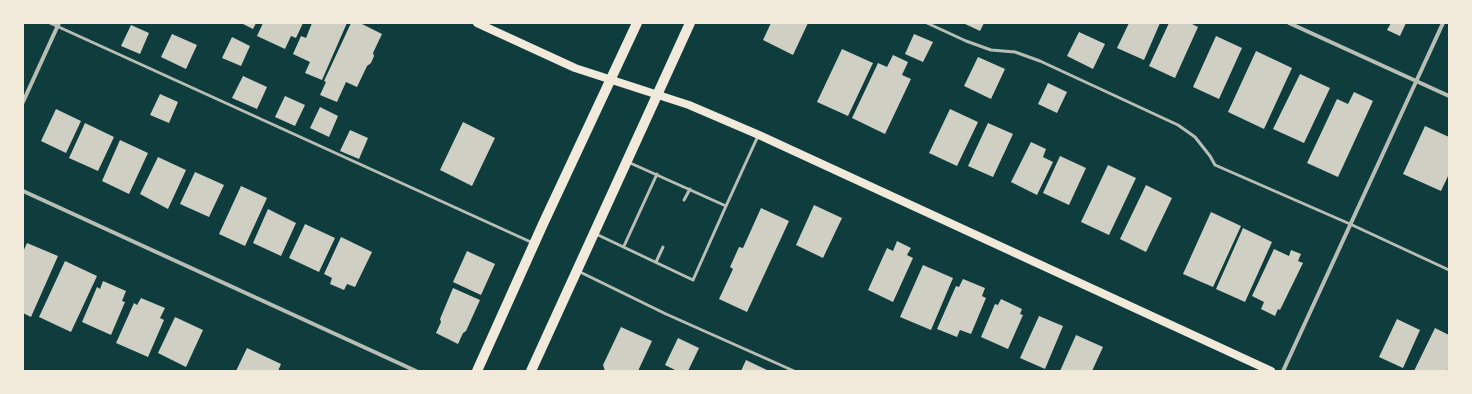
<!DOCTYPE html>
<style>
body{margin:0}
#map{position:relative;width:1472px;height:394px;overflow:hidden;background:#0f3d3e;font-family:Montserrat,sans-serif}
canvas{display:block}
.frame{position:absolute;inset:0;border:24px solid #f1e9da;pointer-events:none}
</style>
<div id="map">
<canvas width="1472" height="394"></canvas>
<div class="frame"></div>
</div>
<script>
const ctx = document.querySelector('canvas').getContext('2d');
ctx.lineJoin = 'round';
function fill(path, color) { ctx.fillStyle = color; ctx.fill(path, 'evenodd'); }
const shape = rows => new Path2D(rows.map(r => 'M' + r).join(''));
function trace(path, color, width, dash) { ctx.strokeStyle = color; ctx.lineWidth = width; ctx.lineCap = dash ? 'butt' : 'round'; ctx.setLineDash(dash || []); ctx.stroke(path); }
fill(shape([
 [241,23,256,23,253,29],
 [263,23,303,23,296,38,291,36,285,49,257,36],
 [312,23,347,23,322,80,305,73,310,62,293,54,301,36,306,38],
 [351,23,360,23,382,34,373,53,374,56,371,63,367,66,357,87,346,82,337,102,320,95,326,82,324,81],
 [771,23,808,23,793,55,763,40],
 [963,23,984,23,980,31],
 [1129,23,1160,23,1144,60,1117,48],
 [1169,23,1190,23,1198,27,1175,78,1149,66],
 [1391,23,1406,23,1400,36,1387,30],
 [131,25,149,33,140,54,121,46],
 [1079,32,1105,44,1093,69,1067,56],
 [172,34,197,45,186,69,161,57],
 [914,34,933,42,923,62,905,54],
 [1216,36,1242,48,1219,99,1193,87],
 [232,37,250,46,241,66,222,58],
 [842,49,873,63,848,116,817,102],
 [1256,51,1292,68,1264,129,1228,112],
 [893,55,908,62,902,75,911,79,885,134,852,118,878,63,887,67],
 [978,57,1005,69,991,99,964,86],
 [1300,74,1330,88,1304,143,1273,129],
 [243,76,267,87,257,109,232,98],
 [1048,83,1067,92,1057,113,1038,104],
 [1354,92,1373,101,1338,177,1307,163,1337,99,1348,104],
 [160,94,178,102,169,123,150,115],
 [285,96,305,105,295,126,275,117],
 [320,107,338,116,329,137,310,128],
 [56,109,81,121,66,153,41,141],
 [950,109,978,122,957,166,929,153],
 [463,122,495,138,472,186,440,170],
 [85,123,114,137,98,171,69,158],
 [988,123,1013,134,993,177,968,166],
 [1425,126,1449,137,1449,174,1441,191,1403,174],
 [350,130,368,138,359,159,340,151],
 [120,140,148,153,129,194,102,181],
 [1031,142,1046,149,1043,157,1053,162,1037,195,1011,182],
 [1060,156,1086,168,1069,205,1043,193],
 [158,157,186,170,168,209,140,194],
 [1108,165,1136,178,1109,235,1081,222],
 [195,172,224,185,209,217,180,204],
 [1146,185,1172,198,1146,252,1120,239],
 [241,186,267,198,245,246,219,234],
 [814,205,842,218,823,258,796,245],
 [761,208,789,221,747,312,719,299,733,269,730,267,739,247,743,248],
 [268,209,296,223,281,256,253,243],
 [1211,212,1241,226,1213,287,1183,274],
 [305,224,335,238,319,272,289,258],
 [1243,228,1272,242,1245,302,1216,289],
 [341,237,372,252,355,287,347,284,344,290,330,284,332,278,324,274],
 [897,241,911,248,907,255,913,258,893,302,868,290,887,248,893,251],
 [27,243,58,256,31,317,23,313,23,252],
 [1274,249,1289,256,1291,250,1301,254,1298,261,1303,263,1280,310,1278,309,1275,316,1261,309,1264,302,1252,296],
 [467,251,495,264,481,295,453,282],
 [65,261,97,276,71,332,39,317],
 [923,265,953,278,931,330,900,317],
 [963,279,985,288,982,296,986,298,971,334,960,330,957,337,937,329,956,286,959,287],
 [103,281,126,291,122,301,125,302,111,335,82,322,97,287,100,289],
 [453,288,480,300,466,331,463,333,458,344,436,333,441,322,440,319],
 [141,298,165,308,160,318,164,320,148,357,116,343,134,303,137,305],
 [1001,299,1022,309,1020,314,1023,315,1008,349,981,337,995,304,998,305],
 [1039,316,1063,326,1045,369,1020,358],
 [175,317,203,330,186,367,158,353],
 [1397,319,1420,330,1403,368,1379,357],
 [621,327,652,341,638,371,605,371,603,365],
 [1435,328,1449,335,1449,367,1447,371,1414,371],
 [1076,335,1103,347,1092,371,1060,371],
 [678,338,699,348,688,371,677,371,665,365],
 [247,348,281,364,278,371,236,371],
 [746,360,769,371,741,371]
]), '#cfcfc3');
trace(shape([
 [50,23,533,243],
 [927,23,966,41,991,50,1015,52,1040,61,1178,125,1195,137,1210,156,1215,165,1350,224,1449,270],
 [628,162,726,206,758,136],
 [684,200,690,189],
 [596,234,693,280,726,206],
 [624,246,657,174],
 [656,262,663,247],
 [578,271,666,314,794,371]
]), '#b8beb3', 3);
trace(shape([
 [1289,23,1449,96],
 [23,102,59,23],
 [23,191,416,371],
 [1283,371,1443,23]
]), '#b8beb3', 4);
trace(shape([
 [477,23,575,68,689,105,759,135,1271,371]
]), '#f1e9da', 8);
trace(shape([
 [477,371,543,224,637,23],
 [531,371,690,23]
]), '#f1e9da', 10);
</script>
